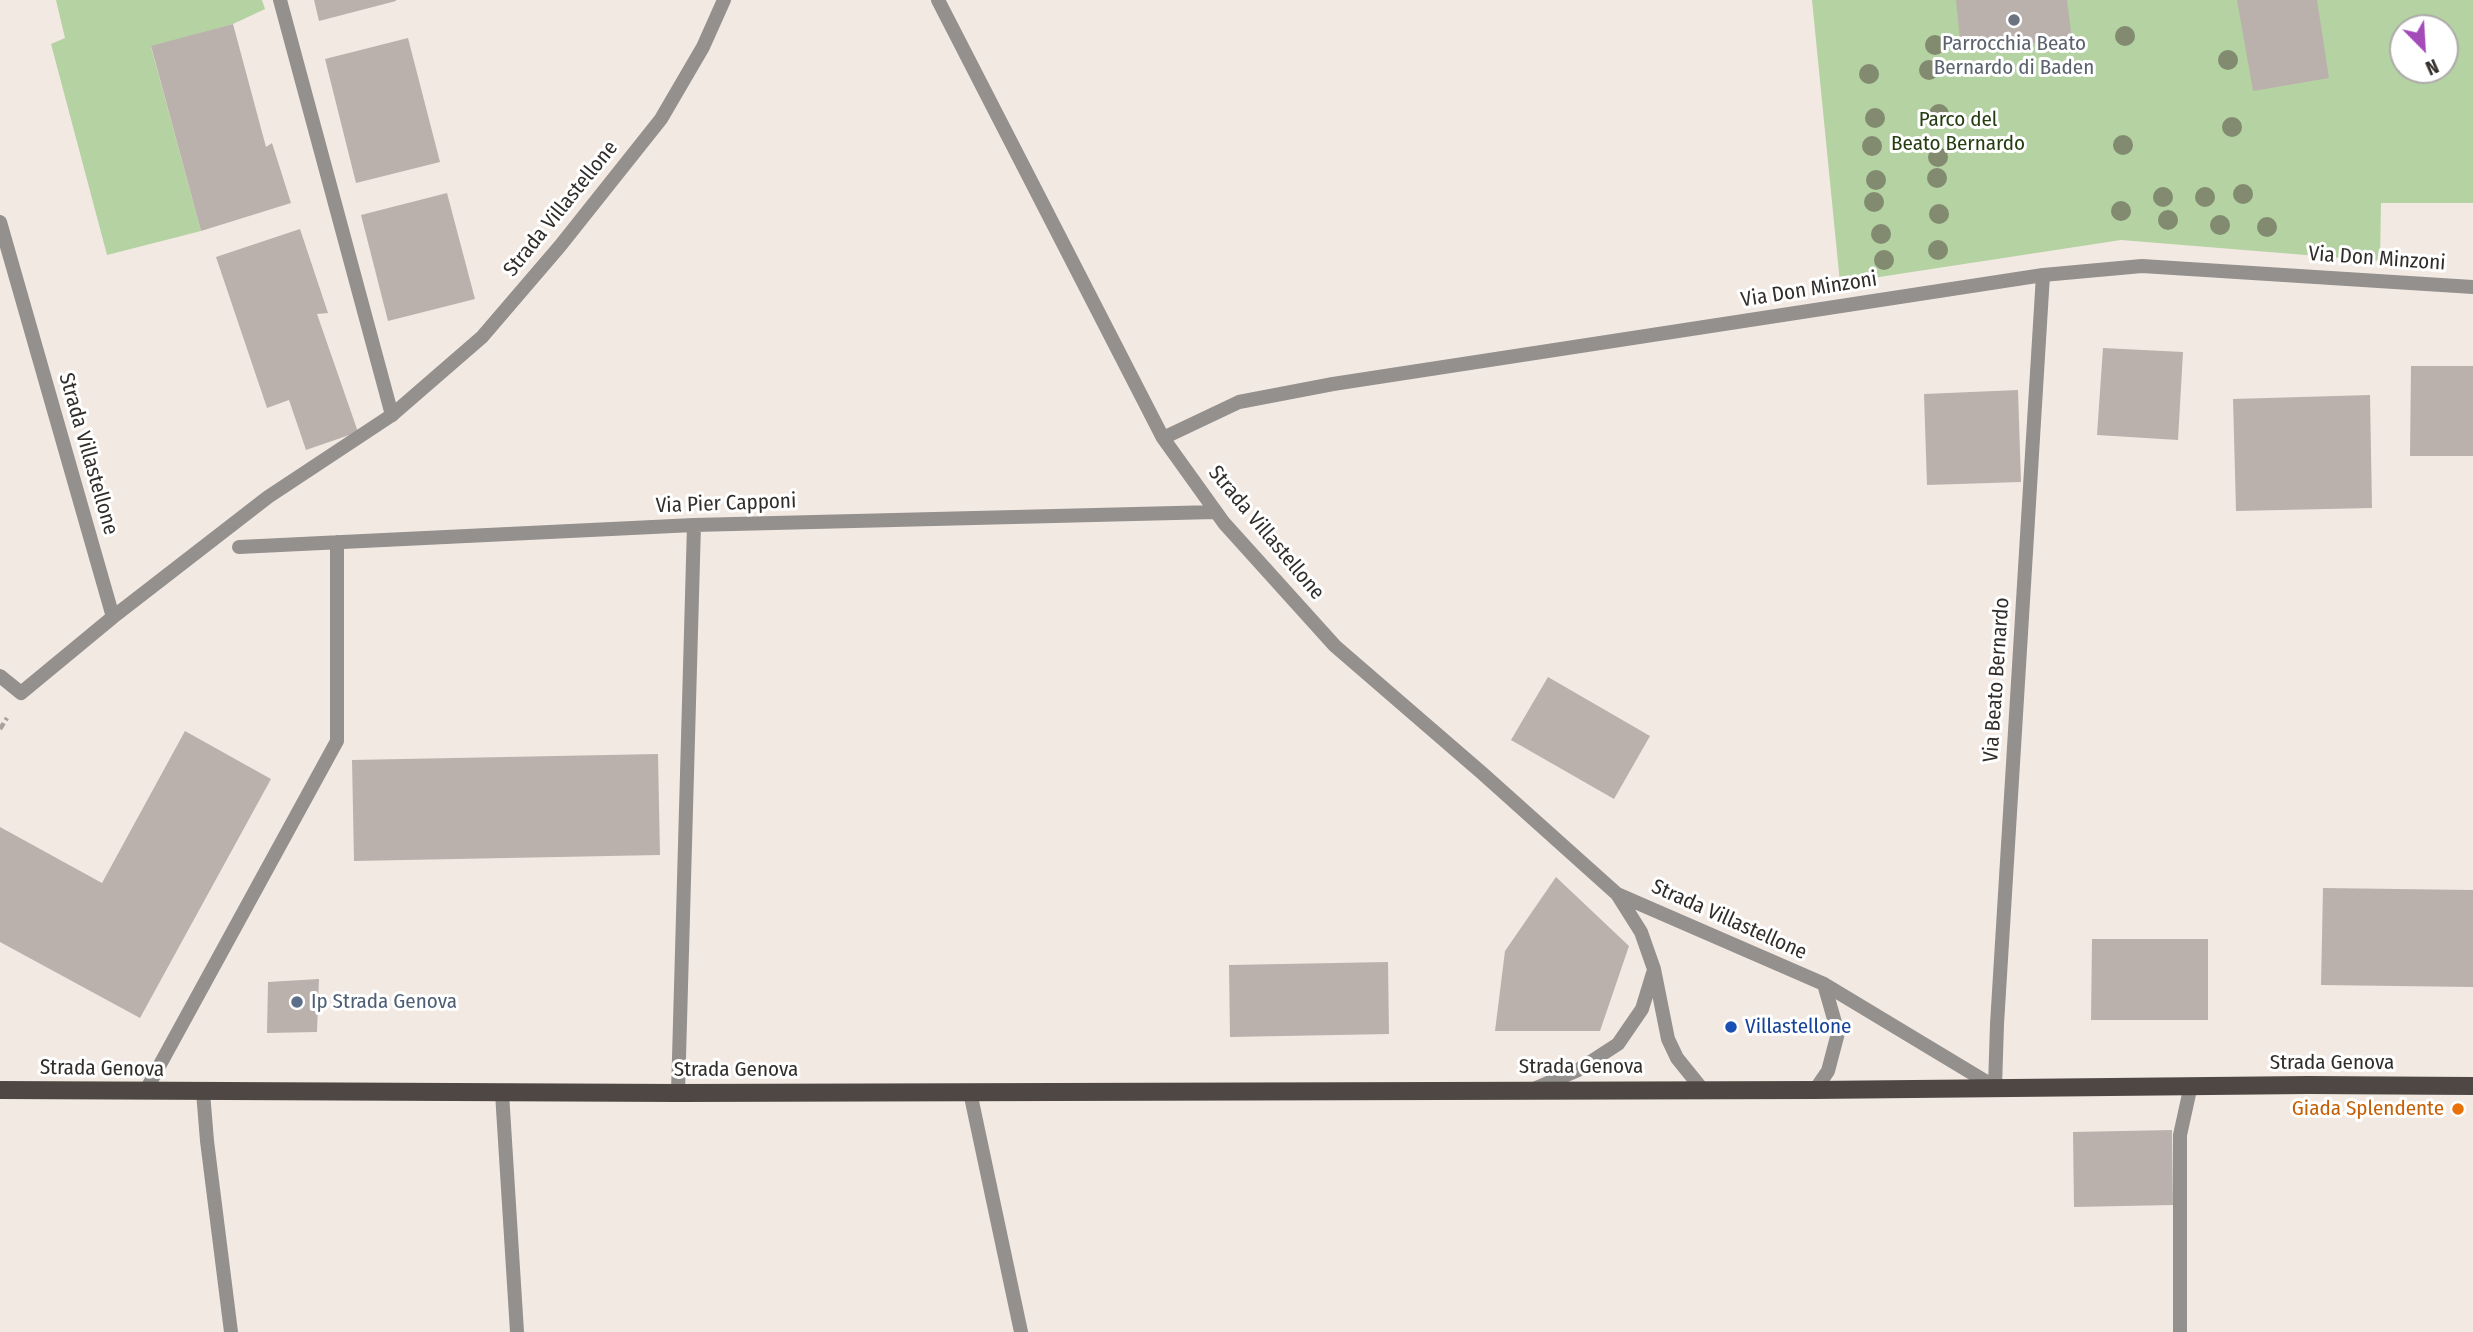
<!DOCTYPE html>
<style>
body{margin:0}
#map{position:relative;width:2473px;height:1332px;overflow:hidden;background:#f3e9e3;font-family:"Fira Sans Condensed",sans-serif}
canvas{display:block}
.north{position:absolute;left:2389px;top:14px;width:70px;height:70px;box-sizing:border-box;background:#fff;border:2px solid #adabaa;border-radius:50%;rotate:156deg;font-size:19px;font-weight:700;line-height:28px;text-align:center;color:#312d2b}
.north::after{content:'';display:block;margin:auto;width:24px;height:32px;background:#a24bb9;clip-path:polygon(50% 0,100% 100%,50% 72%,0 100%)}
</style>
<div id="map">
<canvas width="2473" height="1332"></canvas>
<div class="north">N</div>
</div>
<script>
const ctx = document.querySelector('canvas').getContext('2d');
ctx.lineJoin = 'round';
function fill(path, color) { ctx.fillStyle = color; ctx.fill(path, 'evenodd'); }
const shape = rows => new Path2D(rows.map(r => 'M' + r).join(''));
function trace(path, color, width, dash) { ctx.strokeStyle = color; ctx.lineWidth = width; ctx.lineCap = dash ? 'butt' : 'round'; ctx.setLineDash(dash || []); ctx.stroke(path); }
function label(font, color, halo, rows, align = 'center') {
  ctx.font = font + ' "Fira Sans Condensed",sans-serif'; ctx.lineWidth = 6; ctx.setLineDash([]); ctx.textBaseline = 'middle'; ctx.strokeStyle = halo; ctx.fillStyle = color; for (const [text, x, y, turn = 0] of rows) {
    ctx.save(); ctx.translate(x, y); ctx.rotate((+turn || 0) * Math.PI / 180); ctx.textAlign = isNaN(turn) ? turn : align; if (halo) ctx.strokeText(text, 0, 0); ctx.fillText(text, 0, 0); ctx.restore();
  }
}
fill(shape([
 [56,0,262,0,265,9,233,24,151,47,201,231,107,255,51,44,65,38],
 [1812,0,2473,0,2473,203,2381,203,2380,261,2121,240,1840,283],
 [2403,28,2445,28,2445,70,2403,70]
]), '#b4d2a2');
fill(shape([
 [314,0,396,0,396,1,319,21],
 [1956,0,2067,0,2072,40,1961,50],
 [2237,0,2317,0,2329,78,2253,91],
 [233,24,266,147,272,143,291,203,201,231,151,46],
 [408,38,440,162,356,183,325,59],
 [447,193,475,299,388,321,361,215],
 [300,229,328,313,317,314,358,432,306,450,289,400,267,408,216,257],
 [2103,348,2183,352,2178,440,2097,435],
 [2411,366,2473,366,2473,456,2410,456],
 [2018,390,2021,482,1927,485,1924,394],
 [2370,395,2372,508,2236,511,2233,399],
 [1548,677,1650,736,1614,799,1511,740],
 [185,731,271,779,140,1018,0,942,0,827,102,883],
 [658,754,660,855,354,861,352,760],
 [1556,877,1629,946,1600,1031,1495,1031,1505,951],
 [2323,888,2473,890,2473,987,2321,985],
 [2092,939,2208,939,2208,1020,2091,1020],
 [1388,962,1389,1034,1230,1037,1229,965],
 [319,979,317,1032,267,1033,268,982],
 [2172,1130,2173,1205,2074,1207,2073,1132]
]), '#bbb1ac');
trace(shape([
 [0,729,7,718]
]), '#a9a19d', 4.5, [7, 3.5]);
trace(shape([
 [280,0,392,415]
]), '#94908d', 14);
trace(shape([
 [938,0,1163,438,1224,523,1335,646,1482,773,1617,894,1641,932,1654,969,1668,1039,1677,1058,1702,1089],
 [0,222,113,617],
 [1163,438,1239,402,1333,384,2043,275,2142,266,2473,287],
 [239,547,694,525,1215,512],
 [0,676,21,693,113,617,268,497,392,415,482,337,560,246,661,119,703,47,724,0],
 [1617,894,1824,984,1995,1087,1997,1024,2043,275],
 [1534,1089,1578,1070,1618,1044,1642,1009,1653,973],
 [1815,1090,1828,1071,1838,1033,1824,984],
 [145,1092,337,741,337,542],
 [203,1092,207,1141,231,1332],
 [970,1092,1021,1332],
 [502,1093,517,1332],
 [678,1093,694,525],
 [2180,1332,2180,1135,2191,1085]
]), '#94908d', 14);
trace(shape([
 [0,1090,678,1093,1815,1090,2308,1085,2473,1086]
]), '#4e4743', 18);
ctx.fillStyle = '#828b70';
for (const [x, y] of [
 [2125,36],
 [1935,45],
 [2228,60],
 [1929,70],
 [1869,74],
 [1939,114],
 [1875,118],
 [2232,127],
 [2123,145],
 [1872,146],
 [1938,157],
 [1937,178],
 [1876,180],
 [2243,194],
 [2163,197],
 [2205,197],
 [1874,202],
 [2121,211],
 [1939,214],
 [2168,220],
 [2220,225],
 [2267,227],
 [1881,234],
 [1938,250],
 [1884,260]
]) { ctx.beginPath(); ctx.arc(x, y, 10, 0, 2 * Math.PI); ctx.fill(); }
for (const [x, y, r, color] of [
 [2014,20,7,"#6b7280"],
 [297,1002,7,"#5c6f8a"],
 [1731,1027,7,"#1a4fb4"],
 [2458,1109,7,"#e8710a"]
]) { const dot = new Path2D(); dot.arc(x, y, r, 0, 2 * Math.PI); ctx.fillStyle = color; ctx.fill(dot); trace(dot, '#fff', 2.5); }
label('21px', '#5b616d', '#fff', [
 ["Parrocchia Beato",2014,44],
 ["Bernardo di Baden",2014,68]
]);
label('21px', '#253e11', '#fff', [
 ["Parco del",1958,120],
 ["Beato Bernardo",1958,144]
]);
label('21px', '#312d2b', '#fff', [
 ["Strada Villastellone",561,209,-51],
 ["Via Don Minzoni",2377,259,4],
 ["Via Don Minzoni",1809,290,-9],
 ["Strada Villastellone",88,454,74],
 ["Via Pier Capponi",726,504,-2],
 ["Strada Villastellone",1266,533,50],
 ["Via Beato Bernardo",1997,680,-86],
 ["Strada Villastellone",1729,920,24],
 ["Strada Genova",2332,1063],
 ["Strada Genova",1581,1067],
 ["Strada Genova",102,1069,1],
 ["Strada Genova",736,1070]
]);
label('21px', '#4e5e75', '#fff', [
 ["Ip Strada Genova",311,1002]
], 'left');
label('21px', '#164399', '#fff', [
 ["Villastellone",1745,1027]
], 'left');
label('21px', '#c56008', '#fff', [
 ["Giada Splendente",2444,1109]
], 'right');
</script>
